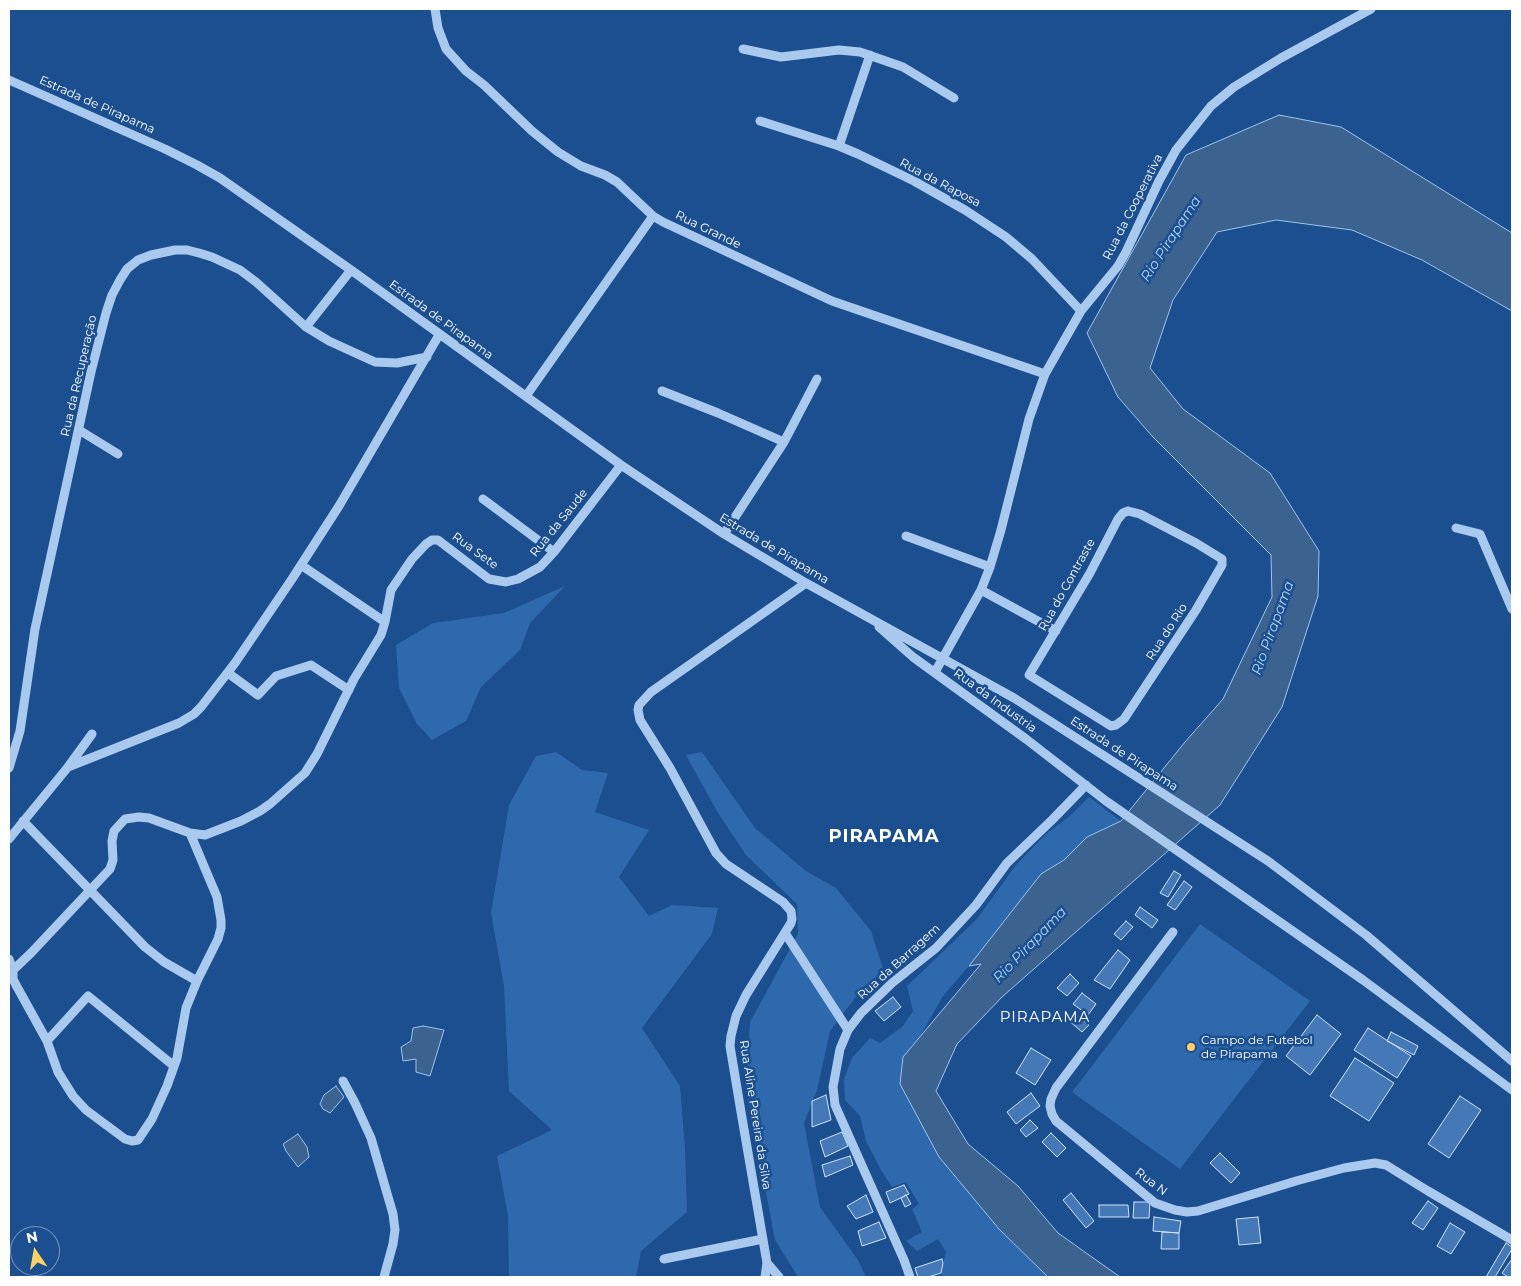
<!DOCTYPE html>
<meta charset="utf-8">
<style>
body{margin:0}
#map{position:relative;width:1521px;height:1286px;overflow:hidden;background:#1b4f8f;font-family:Montserrat,sans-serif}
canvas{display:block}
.frame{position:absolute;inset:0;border:10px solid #fff;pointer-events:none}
.north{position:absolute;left:10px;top:1226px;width:50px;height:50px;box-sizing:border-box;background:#1b4f8f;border:1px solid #7695bc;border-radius:50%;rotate:348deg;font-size:14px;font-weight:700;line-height:20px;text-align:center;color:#fff}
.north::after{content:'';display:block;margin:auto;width:18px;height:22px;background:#ffd166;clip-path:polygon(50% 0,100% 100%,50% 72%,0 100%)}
</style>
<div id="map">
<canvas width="1521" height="1286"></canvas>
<div class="frame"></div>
<div class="north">N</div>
</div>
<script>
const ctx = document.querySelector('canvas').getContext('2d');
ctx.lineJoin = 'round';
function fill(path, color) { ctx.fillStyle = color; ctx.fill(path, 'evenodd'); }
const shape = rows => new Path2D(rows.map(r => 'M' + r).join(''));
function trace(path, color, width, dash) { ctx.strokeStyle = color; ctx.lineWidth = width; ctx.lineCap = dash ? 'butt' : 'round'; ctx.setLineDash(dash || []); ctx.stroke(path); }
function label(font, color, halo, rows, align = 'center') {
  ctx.font = font + ' Montserrat,sans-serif'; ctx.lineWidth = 5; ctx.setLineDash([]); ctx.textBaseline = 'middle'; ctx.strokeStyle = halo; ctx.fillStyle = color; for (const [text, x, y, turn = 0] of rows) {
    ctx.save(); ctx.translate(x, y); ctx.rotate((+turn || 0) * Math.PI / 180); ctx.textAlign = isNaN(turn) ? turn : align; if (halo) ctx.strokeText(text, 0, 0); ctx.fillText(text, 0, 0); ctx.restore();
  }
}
fill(shape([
 [565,586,530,623,520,650,481,687,466,721,432,740,417,724,399,688,396,645,433,623,504,613],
 [556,752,582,770,608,773,595,812,649,830,619,877,649,916,672,905,718,908,712,934,642,1028,680,1086,685,1148,687,1212,641,1251,636,1277,509,1277,508,1216,497,1156,552,1130,509,1091,504,986,491,913,509,805,536,756],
 [702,752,755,828,806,871,836,888,871,931,884,972,864,986,830,1031,817,1090,804,1123,820,1207,858,1260,866,1277,798,1277,775,1240,746,1087,750,1022,798,934,797,904,746,855,718,813,686,755],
 [1089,797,1121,821,1087,837,1064,860,1041,874,995,936,943,996,919,1038,903,1057,900,1084,918,1116,1048,1277,943,1277,941,1273,946,1252,938,1239,917,1251,906,1241,922,1232,912,1209,919,1204,906,1182,892,1187,881,1170,866,1141,860,1116,845,1100,844,1079,852,1058,870,1038,880,1043,903,1026,913,1011,907,986,977,919,1016,865,1045,835,1071,815],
 [1200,924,1310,1001,1180,1169,1072,1092]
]), '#2e69ad');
const water = shape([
 [1279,115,1341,127,1512,233,1512,311,1422,260,1352,230,1276,220,1217,232,1173,300,1150,368,1183,409,1270,473,1319,551,1318,596,1282,707,1220,805,1002,997,957,1044,936,1091,968,1144,1018,1186,1058,1233,1120,1277,1048,1277,999,1229,939,1157,900,1084,903,1057,981,964,969,966,1041,874,1064,860,1087,837,1121,821,1185,742,1223,699,1272,597,1271,555,1152,436,1118,397,1087,333,1186,155,1279,115],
 [423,1026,444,1030,430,1076,416,1072,416,1059,403,1061,401,1047,411,1041,413,1028,423,1026],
 [336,1086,344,1097,330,1113,323,1109,320,1104,324,1095,336,1086],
 [298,1134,307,1147,309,1157,298,1167,286,1151,283,1144,298,1134]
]);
fill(water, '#3c6290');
trace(water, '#9cc4f0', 1);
const building = shape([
 [1174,871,1181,875,1168,897,1160,893,1174,871],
 [1184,881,1192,887,1175,910,1167,905,1184,881],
 [1140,907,1158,920,1152,928,1135,915,1140,907],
 [1126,921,1133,927,1121,940,1114,934,1126,921],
 [1118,950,1130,960,1110,989,1094,980,1118,950],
 [1070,974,1079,983,1067,996,1057,988,1070,974],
 [1082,993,1096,1004,1088,1015,1073,1004,1082,993],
 [893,997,901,1007,884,1021,875,1011,893,997],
 [1073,1012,1089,1025,1082,1032,1068,1020,1073,1012],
 [1317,1015,1341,1034,1310,1075,1286,1056,1317,1015],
 [1368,1028,1411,1056,1397,1078,1354,1050,1368,1028],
 [1391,1032,1418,1046,1414,1055,1387,1041,1391,1032],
 [1031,1048,1051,1060,1035,1085,1016,1073,1031,1048],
 [1355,1058,1394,1083,1369,1121,1330,1096,1355,1058],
 [1031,1093,1040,1106,1016,1124,1007,1112,1031,1093],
 [826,1095,831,1120,812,1127,812,1101,826,1095],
 [1460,1096,1481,1110,1449,1158,1428,1144,1460,1096],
 [1030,1120,1038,1128,1026,1137,1020,1130,1030,1120],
 [842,1132,848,1146,825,1157,820,1141,842,1132],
 [1051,1133,1066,1148,1057,1157,1042,1142,1051,1133],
 [1220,1153,1240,1173,1231,1183,1210,1163,1220,1153],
 [850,1156,853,1165,825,1177,822,1165,850,1156],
 [904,1185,909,1194,890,1203,886,1192,904,1185],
 [1071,1193,1094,1221,1086,1228,1063,1200,1071,1193],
 [866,1195,873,1212,856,1219,847,1206,866,1195],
 [906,1195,911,1204,905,1207,901,1198,906,1195],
 [1428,1201,1438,1208,1423,1230,1412,1223,1428,1201],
 [1134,1202,1150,1202,1149,1218,1133,1218,1134,1202],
 [1099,1205,1128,1205,1129,1217,1099,1217,1099,1205],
 [1154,1217,1181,1221,1179,1233,1153,1231,1154,1217],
 [1258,1217,1261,1243,1239,1245,1236,1219,1258,1217],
 [879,1222,886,1238,862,1246,858,1231,879,1222],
 [1450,1223,1465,1232,1451,1254,1437,1246,1450,1223],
 [1162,1232,1179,1233,1179,1249,1161,1249,1162,1232],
 [1506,1243,1512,1247,1512,1249,1495,1277,1486,1277,1506,1243],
 [942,1259,943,1263,941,1273,928,1277,918,1277,915,1268,942,1259],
 [1512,1259,1512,1277,1508,1277,1502,1273,1512,1259]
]);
fill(building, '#4478b7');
trace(building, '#cfe3fa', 1);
trace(shape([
 [435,9,438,28,446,49,466,71,484,85,532,131,558,152,581,166,605,175,617,182,653,216,663,222,832,301,1045,374],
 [743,49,781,57,839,50,860,52,903,67,954,98],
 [9,80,165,149,197,165,220,178,351,270,621,465,724,534,806,583,1014,698,1268,861,1366,935,1512,1061],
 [760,121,839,146,858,154,914,181,965,210,1006,237,1032,259,1081,311],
 [839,146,870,55],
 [306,327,329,341,375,362,397,363,427,357],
 [662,391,718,413,784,442],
 [526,396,653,216],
 [79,430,118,454],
 [483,499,554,552],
 [1128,511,1140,514,1196,543,1222,559,1222,565,1196,610,1124,719,1116,725,1111,726,1029,675,1090,573,1118,519,1123,513,1128,511],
 [1456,528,1480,534,1512,609],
 [724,534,784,442,817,379],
 [906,536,990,567],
 [301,565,385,622],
 [981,590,1056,631],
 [879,627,913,657,1026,739,1106,801,1363,980,1512,1090],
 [935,672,981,590,990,567,1001,530,1029,419,1045,374,1081,311,1118,266,1126,252,1159,181,1176,150,1211,106,1234,87,1281,58,1371,9],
 [228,673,258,695,276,676,311,665,349,690],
 [68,767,179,723,194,714,201,707,235,663,292,579,339,506,439,335],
 [9,768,20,731,35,629,91,372,106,313,112,295,120,280,127,269,138,260,151,255,175,250,187,250,199,253,212,257,240,270,256,282,306,327,351,270],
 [23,821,145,947,164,962,197,981],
 [9,839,68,767,92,734],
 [1173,932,1056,1088,1051,1099,1050,1106,1052,1114,1056,1121,1155,1203,1175,1210,1187,1212,1198,1211,1296,1181,1344,1168,1375,1163,1386,1165,1428,1191,1512,1240],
 [785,933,848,1030],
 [9,959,13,970,13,979,16,985,47,1041,58,1072,73,1096,86,1110,125,1139,132,1141,138,1140,152,1119,167,1086,177,1058,186,1008,197,981,218,939,221,928,221,920,217,897,190,833],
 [9,974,31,953,110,869,113,860,112,841,114,831,125,819,139,817,149,818,190,833,205,835,241,821,260,811,270,804,305,773,317,754,354,679,381,635,385,622,391,590,412,559,426,544,432,540,438,540,489,579,506,582,518,579,540,567,554,552,621,465],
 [47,1041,88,996,174,1066],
 [343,1081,355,1103,371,1138,393,1214,395,1230,393,1244,384,1277],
 [664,1259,763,1239],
 [767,1263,779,1277],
 [765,1277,767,1263,741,1112,730,1046,731,1036,736,1016,746,995,791,923,792,919,791,911,783,902,726,864,716,853,670,768,640,720,638,710,639,705,651,692,806,583],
 [910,1277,904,1260,835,1105,833,1087,840,1049,848,1030,861,1013,892,983,936,948,976,905,1007,863,1052,820,1086,785]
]), '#a9c9ee', 9);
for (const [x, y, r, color] of [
 [1191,1047,5,"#ffd166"]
]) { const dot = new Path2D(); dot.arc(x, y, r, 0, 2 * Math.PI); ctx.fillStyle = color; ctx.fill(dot); trace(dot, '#1b4f8f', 2); }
label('12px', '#fff', '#1b4f8f', [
 ["Estrada de Pirapama",97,105,24],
 ["Rua da Raposa",940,183,28],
 ["Rua da Cooperativa",1133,207,-63],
 ["Rua Grande",708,230,26],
 ["Estrada de Pirapama",441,320,36],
 ["Rua da Recuperação",79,376,-77],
 ["Rua da Saude",559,523,-51],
 ["Estrada de Pirapama",774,549,31],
 ["Rua Sete",475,551,36],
 ["Rua do Contraste",1067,585,-61],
 ["Rua do Rio",1167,632,-57],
 ["Rua da Industria",995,701,36],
 ["Estrada de Pirapama",1124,754,33],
 ["Rua da Barragem",899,962,-42],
 ["Rua Aline Pereira da Silva",755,1115,81],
 ["Rua N",1151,1182,37]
]);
label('12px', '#fff', '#1b4f8f', [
 ["Campo de Futebol",1201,1040],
 ["de Pirapama",1201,1054]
], 'left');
label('italic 14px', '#b5d3f5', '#1b4f8f', [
 ["Rio Pirapama",1171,239,-57],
 ["Rio Pirapama",1273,628,-70],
 ["Rio Pirapama",1030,945,-46]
]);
ctx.letterSpacing = '1px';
label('15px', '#fff', '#1b4f8f', [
 ["PIRAPAMA",1045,1018]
]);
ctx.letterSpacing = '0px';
ctx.letterSpacing = '1px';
label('bold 18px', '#fff', '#1b4f8f', [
 ["PIRAPAMA",884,837]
]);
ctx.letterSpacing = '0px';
</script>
